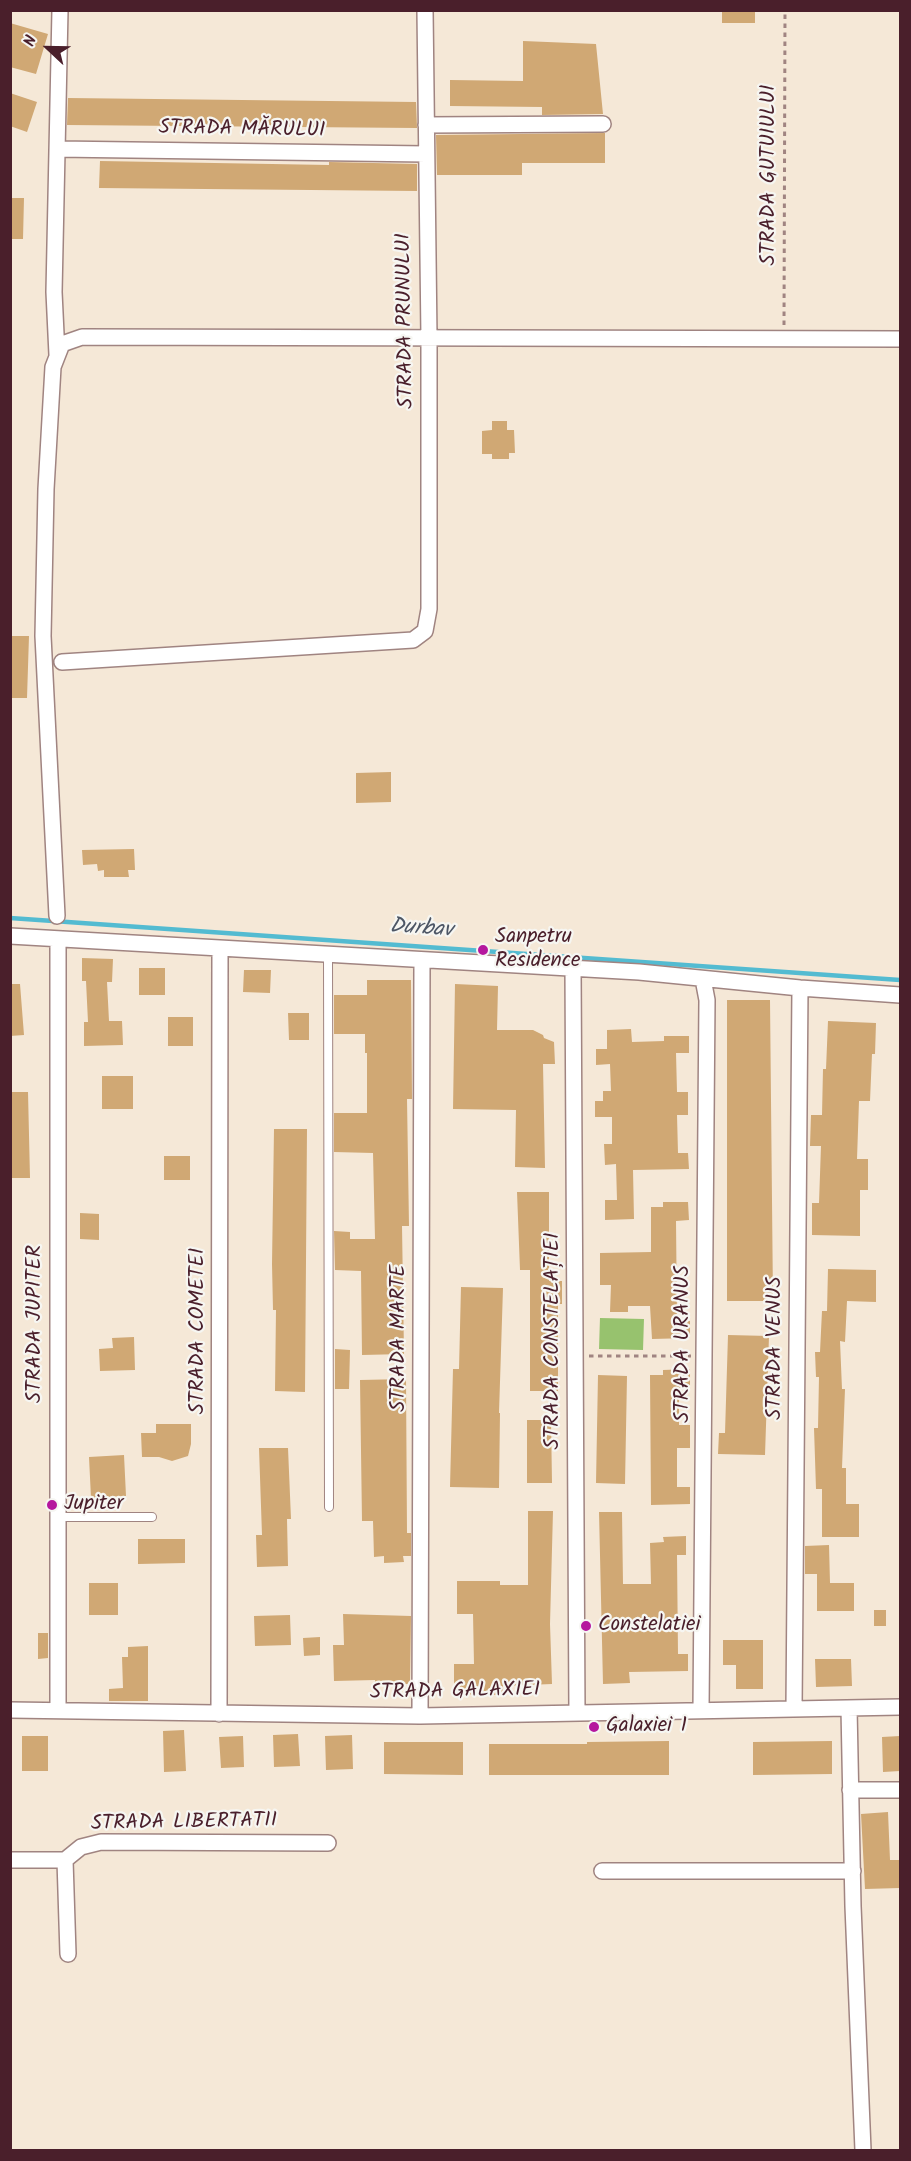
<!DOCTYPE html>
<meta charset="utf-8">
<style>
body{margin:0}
#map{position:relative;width:911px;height:2161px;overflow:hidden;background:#f5e8d7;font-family:Kalam,sans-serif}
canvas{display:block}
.frame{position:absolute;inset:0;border:12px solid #4a1f2b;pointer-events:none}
.north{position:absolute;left:18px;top:18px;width:60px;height:60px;-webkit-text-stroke:4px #f6f6f2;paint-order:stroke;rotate:292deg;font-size:16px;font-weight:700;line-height:24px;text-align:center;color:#4a1f2b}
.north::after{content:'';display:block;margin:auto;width:21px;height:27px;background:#4a1f2b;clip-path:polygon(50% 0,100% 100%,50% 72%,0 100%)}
</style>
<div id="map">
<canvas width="911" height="2161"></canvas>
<div class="frame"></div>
<div class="north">N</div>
</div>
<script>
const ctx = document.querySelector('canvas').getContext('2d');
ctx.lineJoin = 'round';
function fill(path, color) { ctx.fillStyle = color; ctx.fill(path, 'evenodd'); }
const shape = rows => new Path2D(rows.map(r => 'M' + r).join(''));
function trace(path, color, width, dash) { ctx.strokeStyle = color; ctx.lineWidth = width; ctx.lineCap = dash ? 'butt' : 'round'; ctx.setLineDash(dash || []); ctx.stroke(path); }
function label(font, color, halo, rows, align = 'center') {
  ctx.font = font + ' Kalam,sans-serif'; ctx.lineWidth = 4.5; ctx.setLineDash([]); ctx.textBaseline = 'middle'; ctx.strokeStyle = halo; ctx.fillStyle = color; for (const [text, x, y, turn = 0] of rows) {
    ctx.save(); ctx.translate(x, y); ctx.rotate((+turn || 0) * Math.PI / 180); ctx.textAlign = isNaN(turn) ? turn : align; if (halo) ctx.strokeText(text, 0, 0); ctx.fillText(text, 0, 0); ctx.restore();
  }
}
fill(shape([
 [600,1318,644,1319,643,1350,599,1349]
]), '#97c26e');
trace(shape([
 [10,918,900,980]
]), '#53bbd1', 4.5);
fill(shape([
 [722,10,755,10,755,23,722,23],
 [10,23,48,34,36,74,10,67],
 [523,41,596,44,603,114,542,115,542,107,450,106,450,80,523,81],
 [10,93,37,102,27,132,10,126],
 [68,98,416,102,417,128,67,125],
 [605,133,605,163,522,163,522,175,437,175,436,135],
 [100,161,329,165,329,162,417,164,417,191,99,188],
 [10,198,24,198,23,239,10,239],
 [492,421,507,421,507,430,514,430,515,453,509,453,509,459,492,459,492,454,482,454,482,431,492,430],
 [10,636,29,636,27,698,10,698],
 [391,772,391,802,356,803,356,773],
 [134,849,135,870,128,870,129,877,104,877,104,870,98,871,97,864,83,865,82,850],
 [82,958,113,959,112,982,107,982,109,1021,122,1021,123,1045,84,1046,84,1022,88,1022,86,981,82,981],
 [139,968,165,968,165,995,139,995],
 [244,970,271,970,270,993,243,992],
 [367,980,411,980,412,1099,407,1099,409,1226,402,1226,404,1354,362,1355,361,1271,335,1270,334,1231,350,1232,350,1239,375,1239,373,1153,334,1152,334,1113,367,1113,367,1053,365,1053,365,1034,334,1034,334,995,367,995],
 [10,984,20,984,24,1035,10,1036],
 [455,984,498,986,497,1030,533,1030,543,1035,544,1038,554,1042,555,1064,543,1064,545,1168,515,1167,516,1110,453,1109],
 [727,1000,770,1000,773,1301,727,1301],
 [288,1013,309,1013,309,1040,289,1040],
 [168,1017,193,1017,193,1046,168,1046],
 [828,1021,876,1023,875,1054,872,1054,870,1101,859,1101,857,1159,868,1159,868,1190,860,1190,860,1236,812,1235,812,1203,819,1203,821,1146,810,1146,811,1115,822,1115,823,1069,826,1069],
 [631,1029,632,1042,664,1041,664,1036,689,1036,689,1053,676,1053,677,1092,688,1092,688,1115,677,1115,678,1153,688,1153,689,1169,633,1170,634,1219,605,1220,605,1200,617,1200,616,1164,605,1165,604,1144,612,1144,612,1117,595,1117,595,1101,603,1101,603,1091,611,1091,610,1064,596,1065,596,1049,607,1049,607,1030],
 [102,1076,133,1076,133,1109,102,1109],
 [10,1092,28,1092,30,1178,10,1178],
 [274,1129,307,1129,305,1392,275,1391,276,1310,273,1310,272,1264],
 [164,1156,190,1156,190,1180,164,1180],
 [517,1192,549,1192,549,1281,562,1281,562,1304,558,1304,558,1391,530,1391,530,1270,520,1270],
 [663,1202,688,1202,689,1220,676,1221,677,1321,690,1321,690,1338,652,1339,650,1306,628,1306,628,1312,610,1312,611,1285,600,1285,600,1253,651,1252,651,1207,663,1207],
 [80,1213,99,1214,99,1240,80,1239],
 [828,1269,876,1270,876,1302,847,1301,845,1342,840,1341,842,1389,845,1389,842,1468,846,1468,846,1504,859,1504,859,1537,822,1537,822,1489,816,1489,814,1428,818,1428,819,1377,816,1377,815,1352,820,1352,822,1311,827,1311],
 [461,1287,503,1288,499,1413,500,1413,499,1488,450,1487,453,1369,459,1369],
 [728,1335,769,1336,765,1455,718,1454,719,1433,725,1433],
 [134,1337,135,1370,100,1371,99,1349,113,1348,112,1338],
 [335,1349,350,1350,349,1389,335,1389],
 [690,1369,690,1388,679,1388,679,1425,690,1425,690,1448,677,1448,677,1487,690,1487,690,1504,651,1505,650,1375,663,1375,663,1370],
 [598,1375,627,1376,625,1484,596,1483],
 [406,1379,407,1533,411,1533,411,1556,403,1556,404,1562,384,1563,384,1556,374,1557,373,1521,362,1521,360,1380],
 [527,1420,551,1420,552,1483,527,1483],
 [156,1424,191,1424,191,1444,188,1456,172,1461,159,1457,142,1457,141,1433,156,1433],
 [259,1448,288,1448,291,1519,287,1519,288,1566,257,1567,256,1535,262,1535],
 [124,1455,126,1496,91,1498,89,1457],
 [528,1511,553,1511,550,1624,552,1684,503,1686,503,1695,454,1694,454,1664,474,1664,473,1614,457,1614,457,1581,500,1581,500,1585,528,1585],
 [599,1512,622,1512,623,1584,651,1584,650,1543,664,1542,663,1537,686,1536,686,1555,677,1555,678,1654,688,1654,688,1671,629,1672,630,1683,603,1684],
 [138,1539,185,1539,185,1563,138,1564],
 [829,1545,830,1583,854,1583,854,1611,817,1611,817,1574,805,1574,805,1546],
 [89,1583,118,1583,118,1615,89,1615],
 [874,1610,886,1610,886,1626,874,1626],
 [343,1614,411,1616,410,1684,375,1684,375,1680,334,1681,333,1645,344,1645],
 [290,1615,291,1645,255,1646,254,1616],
 [38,1633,48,1633,48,1658,38,1659],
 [320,1637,320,1655,304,1656,303,1638],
 [723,1640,763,1640,763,1689,736,1689,736,1665,723,1665],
 [148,1646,148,1701,109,1701,109,1689,123,1688,122,1657,128,1657,128,1647],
 [815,1659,851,1659,852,1686,816,1687],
 [184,1730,186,1771,164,1772,163,1731],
 [298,1734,300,1766,274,1767,273,1735],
 [352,1735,353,1769,326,1770,325,1736],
 [22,1736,48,1736,48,1771,22,1771],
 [243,1736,244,1767,221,1768,219,1737],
 [900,1736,900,1771,883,1772,882,1737],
 [669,1741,669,1775,489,1775,489,1744,587,1744,587,1742],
 [832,1741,832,1774,753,1775,753,1742],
 [384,1742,463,1742,463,1775,384,1774],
 [888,1812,890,1860,900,1860,900,1888,865,1889,861,1814]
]), '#d0a874');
const lane = shape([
 [328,954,329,1507],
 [57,1517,152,1517]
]);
const street = shape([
 [426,125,603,124],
 [57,149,426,154],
 [57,355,54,292,60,10],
 [62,662,413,640,425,631,429,609,429,338,425,10],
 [57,916,43,636,46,489,53,367,62,344,82,337,900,339],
 [10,936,639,972,800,988,900,995],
 [573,968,577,1713],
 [794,1708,800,988],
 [849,1708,853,1906,863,2150],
 [701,1709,707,1000,703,979],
 [10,1710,420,1716,900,1707],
 [58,1710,58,939],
 [219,1714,220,948],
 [420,1716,422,960],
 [850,1790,900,1790],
 [10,1860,65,1860,81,1847,101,1842,328,1843],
 [65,1860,68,1954],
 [602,1871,853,1871]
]);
trace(lane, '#a08481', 10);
trace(street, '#a08481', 18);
trace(shape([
 [784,325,785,10],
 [589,1356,691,1356]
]), '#a08481', 3, [4.5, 4.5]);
trace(lane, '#fff', 8);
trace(street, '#fff', 15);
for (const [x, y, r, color] of [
 [483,950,6,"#b5179e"],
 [52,1505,6,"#b5179e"],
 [586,1626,6,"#b5179e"],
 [594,1727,6,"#b5179e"]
]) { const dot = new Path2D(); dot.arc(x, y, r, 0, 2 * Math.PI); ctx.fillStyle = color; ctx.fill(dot); trace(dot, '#f6f6f2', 2); }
label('21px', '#4a1f2b', '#f6f6f2', [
 ["STRADA MĂRULUI",242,131,1],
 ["STRADA GUTUIULUI",770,175,-90],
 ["STRADA PRUNULUI",407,321,-91],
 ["STRADA JUPITER",36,1324,-90],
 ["STRADA COMETEI",199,1331,-90],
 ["STRADA MARTE",400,1338,-90],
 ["STRADA CONSTELAȚIEI",554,1341,-90],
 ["STRADA URANUS",684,1344,-90],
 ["STRADA VENUS",776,1348,-90],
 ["STRADA GALAXIEI",455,1693,-1],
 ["STRADA LIBERTATII",184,1824,-1]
]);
label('21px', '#4a1f2b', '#f6f6f2', [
 ["Sanpetru",495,938],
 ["Residence",495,962],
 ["Jupiter",64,1505],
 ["Constelatiei",598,1626],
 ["Galaxiei 1",606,1727]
], 'left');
label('italic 22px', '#4d5665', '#f6f6f2', [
 ["Durbav",421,930,4]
]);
</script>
